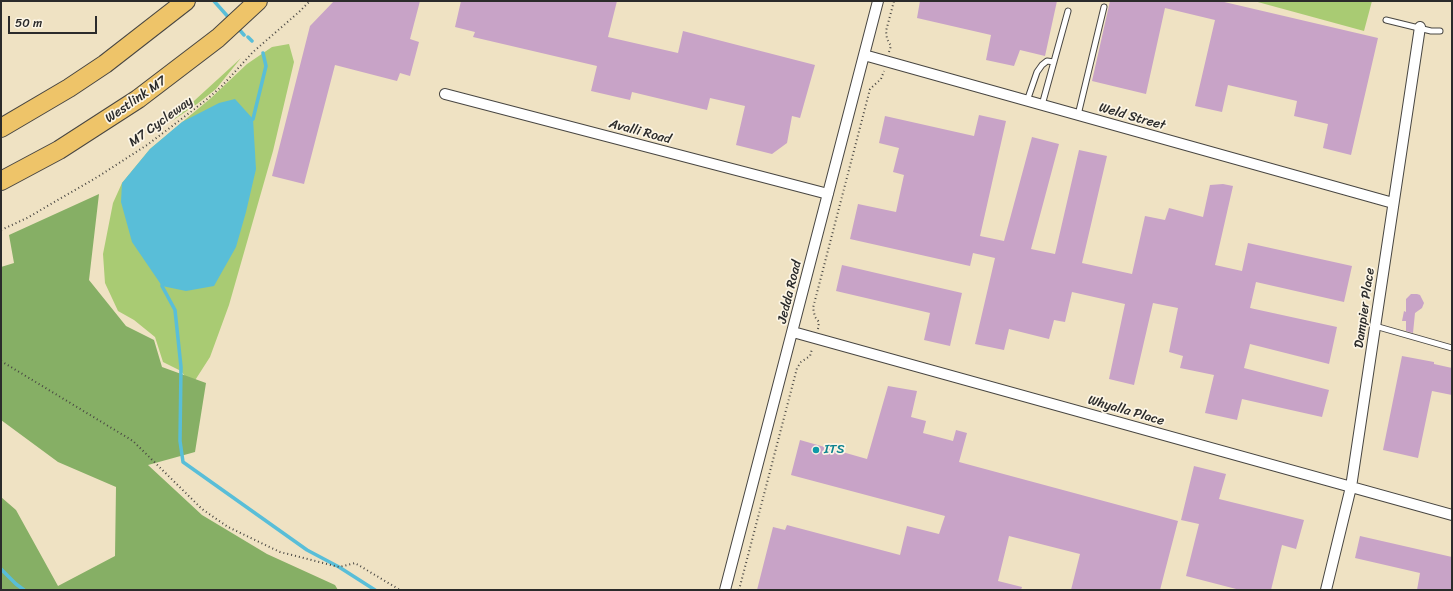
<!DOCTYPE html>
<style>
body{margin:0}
#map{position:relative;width:1453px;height:591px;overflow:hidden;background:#efe2c3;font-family:Sriracha,sans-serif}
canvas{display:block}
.frame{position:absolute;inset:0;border:2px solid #2b2b2b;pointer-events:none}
.scale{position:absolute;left:8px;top:16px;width:89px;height:18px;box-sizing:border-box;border:2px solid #2b2b2b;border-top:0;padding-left:5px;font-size:12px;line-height:14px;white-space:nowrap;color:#2b2b2b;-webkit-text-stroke:3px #fcf5e5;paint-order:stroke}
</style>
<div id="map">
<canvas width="1453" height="591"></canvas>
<div class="frame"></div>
<div class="scale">50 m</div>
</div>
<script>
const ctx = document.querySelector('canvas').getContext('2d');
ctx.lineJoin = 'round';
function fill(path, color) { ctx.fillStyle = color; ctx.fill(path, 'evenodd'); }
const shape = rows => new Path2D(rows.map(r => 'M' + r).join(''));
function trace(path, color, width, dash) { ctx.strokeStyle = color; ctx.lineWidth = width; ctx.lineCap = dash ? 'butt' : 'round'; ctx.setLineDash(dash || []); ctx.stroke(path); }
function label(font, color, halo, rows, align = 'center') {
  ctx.font = font + ' Sriracha,sans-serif'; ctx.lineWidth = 3.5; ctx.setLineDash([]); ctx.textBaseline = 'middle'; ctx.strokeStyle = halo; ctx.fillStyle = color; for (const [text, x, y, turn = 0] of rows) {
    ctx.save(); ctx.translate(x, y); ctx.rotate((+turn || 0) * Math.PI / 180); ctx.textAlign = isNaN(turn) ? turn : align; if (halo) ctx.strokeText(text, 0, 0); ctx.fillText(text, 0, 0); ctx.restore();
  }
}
fill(shape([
 [1254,1,1372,1,1364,31],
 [289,44,294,62,273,151,229,305,210,357,192,385,181,371,163,362,155,337,134,320,118,311,105,283,103,254,113,203,122,183,150,149,211,98,247,64,272,47],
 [241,58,216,89,197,104,172,121]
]), '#a9cb73');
fill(shape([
 [99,194,89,280,126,326,154,340,162,367,206,383,195,452,148,465,202,515,267,554,335,585,338,590,1,590,1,497,16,510,58,586,115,556,116,487,58,462,1,420,1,267,14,263,9,235]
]), '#86af65');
fill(shape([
 [235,99,253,119,256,169,246,212,236,247,214,286,186,291,162,286,132,242,121,202,122,183,150,149,182,122,219,103]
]), '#59bed8');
trace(shape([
 [214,1,230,19],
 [237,27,244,35],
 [248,37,252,41],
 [250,121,253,119,266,66,263,53],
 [163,282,162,286,175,310,181,367,180,441,183,462,307,550,339,567,375,590],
 [1,569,16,584,24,590]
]), '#59bed8', 3.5);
fill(shape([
 [334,1,420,1,410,39,419,42,410,76,400,73,397,81,335,65,304,184,272,176,310,26],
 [461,1,617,1,608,37,678,53,683,31,815,65,800,118,792,116,787,143,772,154,736,145,745,106,710,98,707,110,632,92,630,100,591,91,597,66,473,37,475,32,455,27],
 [920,1,1057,1,1045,56,1020,50,1014,66,986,60,991,35,917,18],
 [1110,1,1220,1,1378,38,1351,155,1323,148,1328,124,1294,116,1297,101,1228,85,1222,112,1195,106,1215,20,1165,8,1146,94,1092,81],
 [979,115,1006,121,980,236,1004,241,1032,137,1059,144,1031,249,1055,254,1079,150,1107,156,1082,263,1132,274,1145,216,1165,220,1169,208,1203,217,1210,185,1223,184,1233,186,1215,265,1242,271,1248,243,1352,266,1344,302,1256,282,1250,308,1337,327,1329,364,1250,344,1244,368,1329,390,1322,417,1242,399,1237,420,1205,413,1214,375,1180,368,1183,356,1169,352,1178,308,1153,303,1134,385,1109,379,1125,304,1072,292,1065,322,1054,320,1049,339,1009,329,1004,350,975,344,995,258,973,253,970,266,850,239,858,204,896,212,904,175,893,172,899,148,879,143,885,116,974,136],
 [842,265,962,293,950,346,924,340,930,313,836,291],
 [1411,294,1417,294,1420,295,1424,303,1422,308,1415,313,1413,333,1406,331,1406,321,1402,321,1404,311,1406,312,1406,299],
 [1402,356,1434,362,1434,364,1452,368,1452,395,1432,391,1418,458,1383,450],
 [888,386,917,391,911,417,926,421,923,433,953,441,956,430,967,433,959,462,1178,521,1160,590,1071,590,1080,554,1009,536,998,581,1022,587,1021,590,757,590,773,527,785,530,787,525,900,555,907,526,939,534,945,516,791,475,800,440,867,459],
 [1194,466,1226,474,1219,499,1304,520,1296,549,1282,545,1271,590,1240,590,1186,576,1199,524,1181,520],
 [1360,536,1452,557,1452,590,1417,590,1420,573,1355,558]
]), '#c8a3c7');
const service = shape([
 [1386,20,1431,31,1440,31],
 [1027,101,1037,72,1042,65,1047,61,1054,62],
 [1042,105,1068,11],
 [1078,115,1104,7],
 [1375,326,1452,348]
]);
const minor = shape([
 [864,55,1393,203],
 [445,94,828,194],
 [793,332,1452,515],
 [725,590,878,1],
 [1326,590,1351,487,1420,27]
]);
const motorway = shape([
 [1,128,69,88,105,64,186,1],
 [1,181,59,150,138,99,218,38,258,1]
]);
trace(service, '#484642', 7);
trace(minor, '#484642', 12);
trace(motorway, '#484642', 20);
trace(shape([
 [889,52,891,46,887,39,886,31,894,1],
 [1,230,27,218,99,176,147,145,171,127,206,100,221,87,253,52,299,12,310,1],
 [818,329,819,322,815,317,813,308,870,89,881,79,884,71],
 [1,361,133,441,202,509,228,527,280,552,339,567,355,563,400,590],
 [739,590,797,368,801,362,810,356,812,349]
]), '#484642', 2, [1, 3]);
trace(service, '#fff', 5);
trace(minor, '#fff', 10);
trace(motorway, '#eec469', 18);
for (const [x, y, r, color] of [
 [816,450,4,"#0f9aa8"]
]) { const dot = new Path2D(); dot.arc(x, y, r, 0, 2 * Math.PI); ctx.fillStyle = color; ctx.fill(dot); trace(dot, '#fcf5e5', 1.5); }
label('13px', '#2b2b2b', '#fcf5e5', [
 ["Westlink M7",136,100,-35],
 ["Weld Street",1132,117,16],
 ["M7 Cycleway",161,122,-36],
 ["Avalli Road",640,132,15],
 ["Jedda Road",790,292,-76],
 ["Dampier Place",1365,308,-82],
 ["Whyalla Place",1126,411,16]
]);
label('13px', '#0d838f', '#fcf5e5', [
 ["ITS",824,450]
], 'left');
</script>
